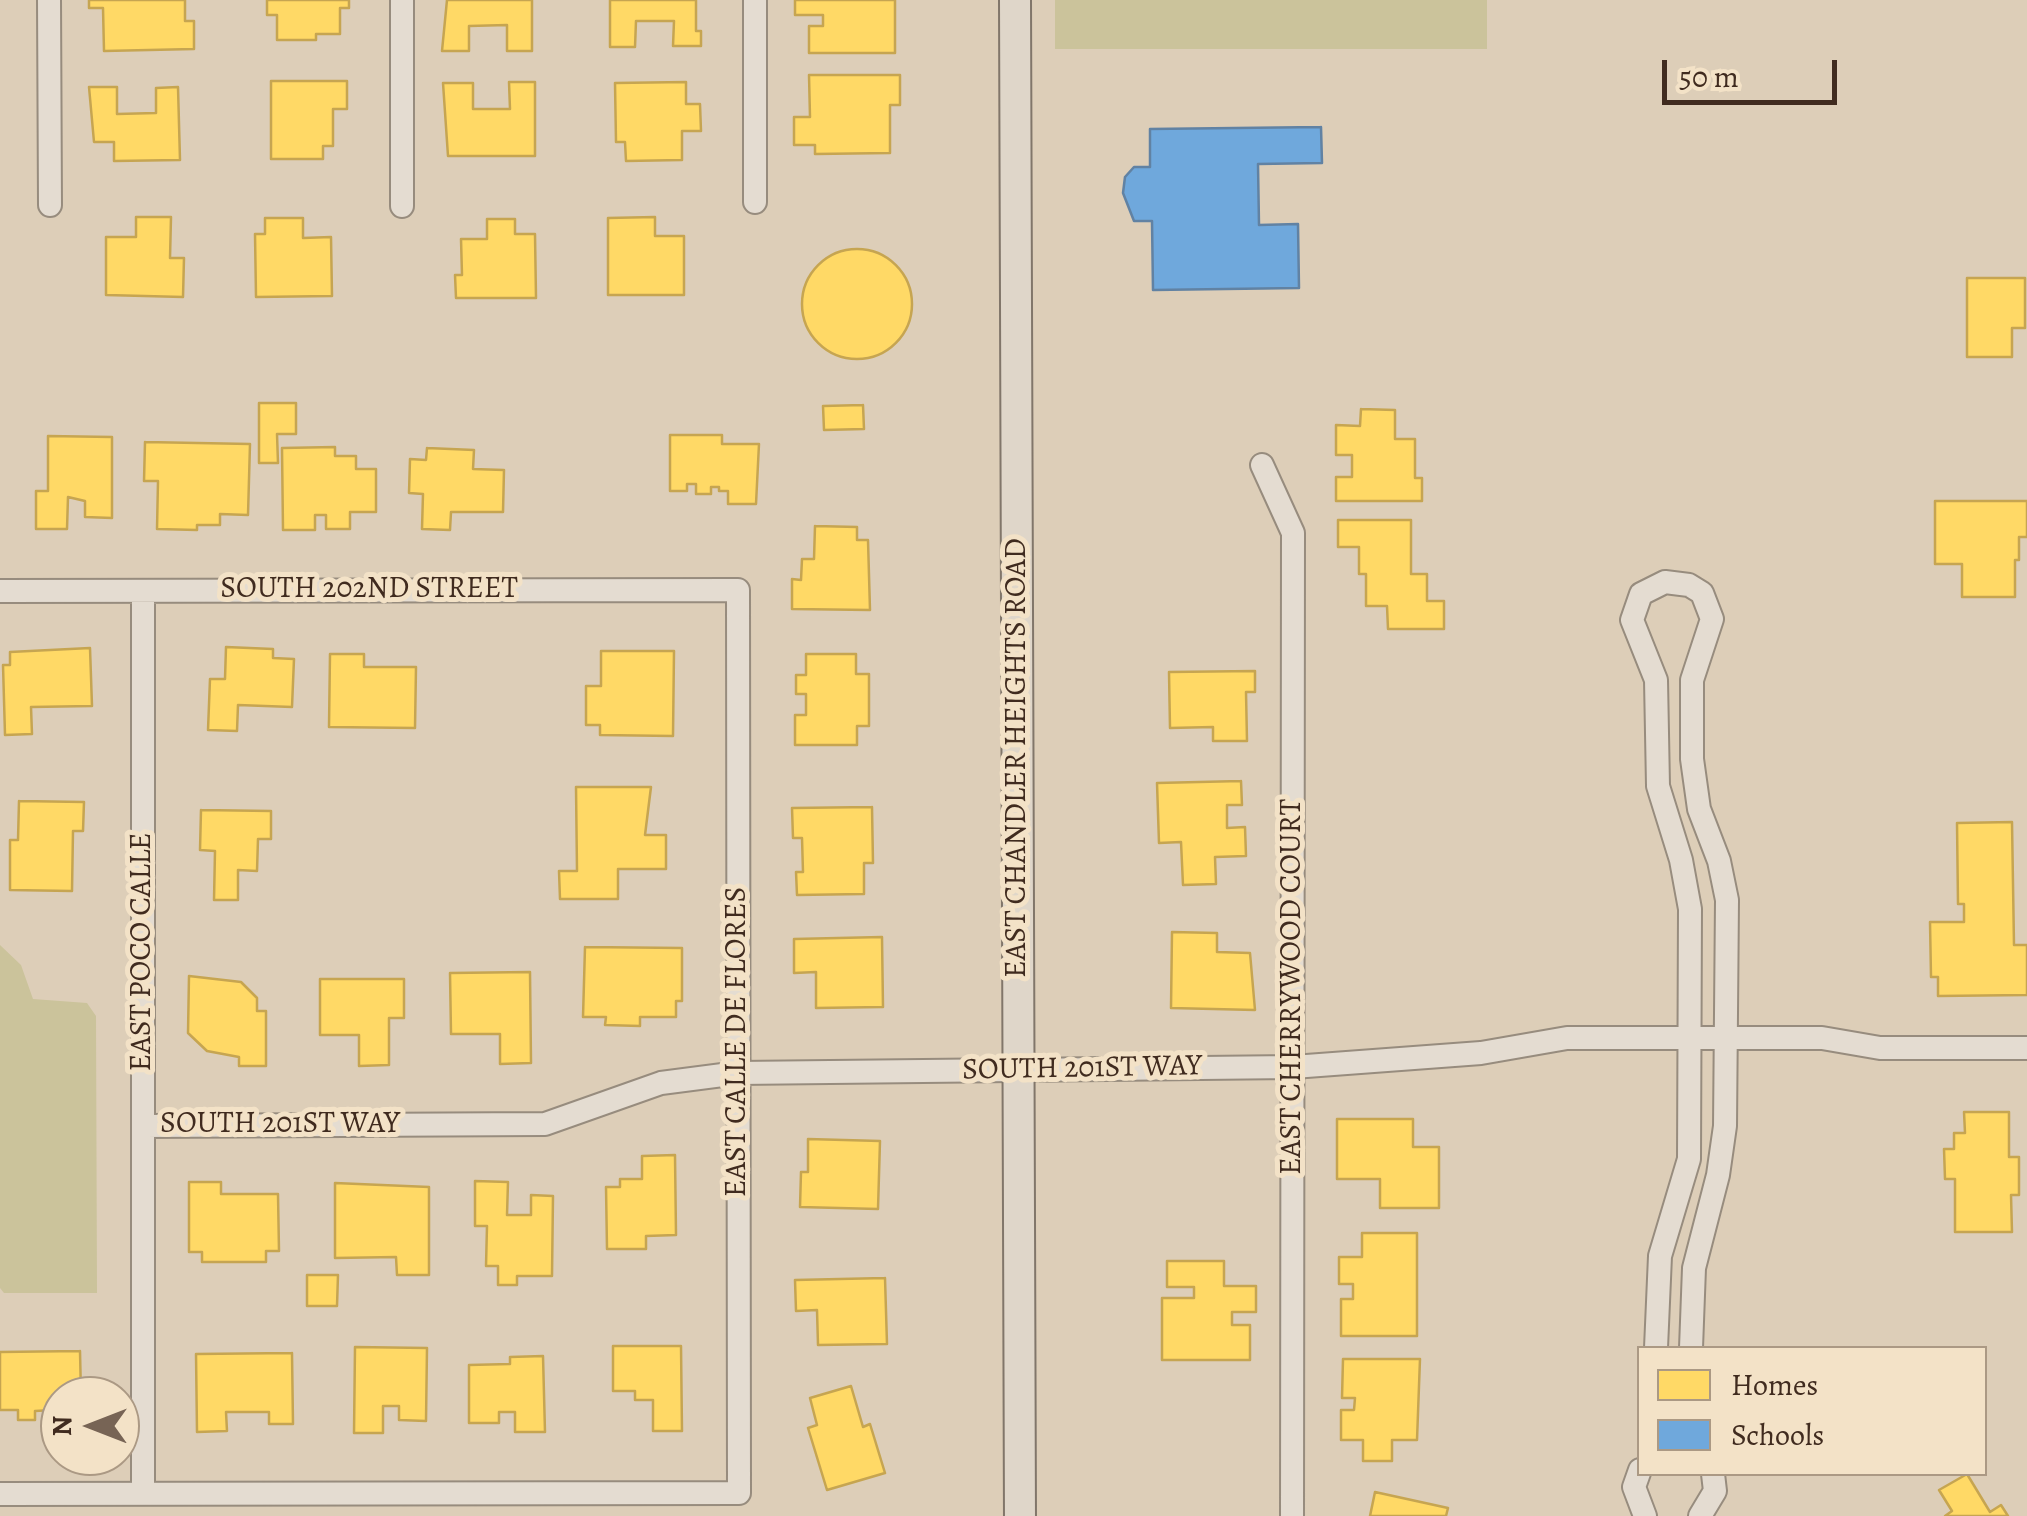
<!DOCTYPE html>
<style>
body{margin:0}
#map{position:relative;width:2027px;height:1516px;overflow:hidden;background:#ddceb8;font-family:Alegreya,serif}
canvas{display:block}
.legend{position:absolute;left:1637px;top:1346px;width:350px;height:130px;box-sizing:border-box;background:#f3e2c7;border:2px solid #ab9984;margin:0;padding:12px 18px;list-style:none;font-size:30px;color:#402b1f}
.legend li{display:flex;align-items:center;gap:20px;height:50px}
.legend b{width:50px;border:2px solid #ab9984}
.north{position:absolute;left:40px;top:1376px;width:100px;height:100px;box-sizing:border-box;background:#f3e2c7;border:2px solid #ab9984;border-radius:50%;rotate:270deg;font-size:28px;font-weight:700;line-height:40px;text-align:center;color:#402b1f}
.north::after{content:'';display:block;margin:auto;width:35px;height:45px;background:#776455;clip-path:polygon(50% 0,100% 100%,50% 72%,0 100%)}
.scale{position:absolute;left:1662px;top:60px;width:175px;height:45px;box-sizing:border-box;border:5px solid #402b1f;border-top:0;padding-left:12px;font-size:30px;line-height:35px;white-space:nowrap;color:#402b1f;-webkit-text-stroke:8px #f3e2c7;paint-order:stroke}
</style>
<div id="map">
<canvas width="2027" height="1516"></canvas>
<ul class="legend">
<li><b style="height:28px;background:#ffd966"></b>Homes</li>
<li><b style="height:28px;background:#6fa8dc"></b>Schools</li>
</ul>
<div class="north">N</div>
<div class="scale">50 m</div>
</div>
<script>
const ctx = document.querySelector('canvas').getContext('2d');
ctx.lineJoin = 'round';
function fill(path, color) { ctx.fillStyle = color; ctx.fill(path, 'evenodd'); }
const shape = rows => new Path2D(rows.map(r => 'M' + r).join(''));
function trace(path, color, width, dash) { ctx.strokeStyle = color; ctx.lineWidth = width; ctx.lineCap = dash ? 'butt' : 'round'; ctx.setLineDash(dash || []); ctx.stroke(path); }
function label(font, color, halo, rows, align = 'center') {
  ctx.font = font + ' Alegreya,serif'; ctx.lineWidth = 10; ctx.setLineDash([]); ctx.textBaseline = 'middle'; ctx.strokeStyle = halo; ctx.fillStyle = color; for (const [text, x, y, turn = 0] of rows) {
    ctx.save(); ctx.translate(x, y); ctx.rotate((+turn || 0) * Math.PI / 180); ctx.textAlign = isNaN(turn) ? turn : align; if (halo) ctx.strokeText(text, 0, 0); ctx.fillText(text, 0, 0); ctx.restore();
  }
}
fill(shape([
 [1055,0,1487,0,1487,49,1055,49],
 [0,945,21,965,33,999,87,1003,96,1016,97,1293,4,1293,0,1288]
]), '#cbc39b');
const homes = shape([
 [89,0,185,0,185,21,194,21,194,49,104,51,103,8,89,8,89,0],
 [267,0,349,0,349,8,340,8,340,34,316,34,316,40,277,40,277,15,267,15,267,0],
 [447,0,532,0,532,51,507,51,507,25,469,26,469,51,442,51,447,0],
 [610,0,696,0,696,31,701,31,701,46,673,46,674,21,636,21,635,47,610,47,610,0],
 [795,0,895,0,895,53,809,53,809,26,823,26,823,15,795,15,795,0],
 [809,75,900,75,900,105,890,105,890,153,815,154,815,145,794,145,794,117,810,117,809,75],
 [271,81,347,81,347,109,333,109,333,146,323,146,323,159,271,159,271,81],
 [509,82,535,82,535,156,448,156,443,83,473,83,473,109,510,109,509,82],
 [686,82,686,104,700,104,701,131,682,131,682,160,626,161,625,142,616,142,615,83,686,82],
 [89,87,117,87,117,114,156,113,156,88,178,87,180,160,114,161,114,142,94,142,89,87],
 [136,217,171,217,170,258,184,258,183,297,106,295,106,237,136,237,136,217],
 [655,217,655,236,684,236,684,295,608,295,608,218,655,217],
 [265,218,303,218,303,238,331,237,332,296,256,297,255,234,265,234,265,218],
 [487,219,515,219,515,234,535,234,536,298,456,298,455,275,462,275,461,239,487,239,487,219],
 '802 304a55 55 0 1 1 110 0a55 55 0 1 1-110 0Z',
 [1967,278,2025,278,2025,328,2012,328,2012,357,1967,357,1967,278],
 [259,403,296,403,296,434,277,434,278,463,259,463,259,403],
 [863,405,864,429,824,430,823,406,863,405],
 [1361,409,1395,410,1395,439,1415,439,1415,478,1422,478,1422,501,1336,501,1336,477,1352,477,1352,455,1336,455,1336,425,1360,426,1361,409],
 [670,435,722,435,722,444,759,444,756,504,728,504,728,491,719,491,719,487,711,487,711,494,696,494,696,484,687,484,687,491,670,491,670,435],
 [48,436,112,437,112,518,85,517,85,501,68,497,67,529,36,529,36,491,48,491,48,436],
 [145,442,250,444,248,515,220,514,220,525,197,525,197,530,157,529,158,481,144,481,145,442],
 [335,447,335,456,356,456,356,469,376,469,376,512,350,512,350,529,326,529,326,515,315,515,315,530,283,530,282,448,335,447],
 [427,448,474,450,473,469,504,470,503,512,451,512,450,530,422,529,423,494,409,493,410,459,426,460,427,448],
 [1935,501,2027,501,2027,537,2019,537,2019,560,2015,560,2015,597,1962,597,1962,564,1935,564,1935,501],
 [1338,520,1411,520,1411,574,1427,574,1427,601,1444,601,1444,629,1388,629,1387,606,1366,606,1366,574,1359,574,1359,547,1338,547,1338,520],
 [815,526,857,527,857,540,868,540,870,610,792,609,792,579,801,580,802,559,814,559,815,526],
 [226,647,273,649,273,658,294,659,292,707,238,705,237,731,208,730,210,679,225,679,226,647],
 [90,648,92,706,31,707,32,734,5,735,3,665,10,665,10,652,90,648],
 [601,651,674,651,673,736,600,735,600,725,586,725,586,686,601,686,601,651],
 [330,654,364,654,364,667,416,667,415,728,329,727,330,654],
 [806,654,856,654,856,674,869,674,869,726,857,726,857,745,795,745,795,715,806,715,806,694,796,694,796,675,806,675,806,654],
 [1255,671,1255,692,1246,692,1247,741,1213,741,1213,727,1170,728,1169,672,1255,671],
 [1241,781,1242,805,1227,805,1227,828,1245,827,1246,856,1215,857,1216,884,1183,885,1181,842,1159,843,1157,783,1241,781],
 [576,787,651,787,645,835,666,835,666,869,618,869,618,899,560,899,559,871,577,871,576,787],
 [19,801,84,802,83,831,73,831,72,891,10,890,10,840,18,840,19,801],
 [872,807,873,863,864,863,864,894,797,895,796,872,803,872,802,838,793,838,792,808,872,807],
 [201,810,271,811,271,839,258,839,257,871,238,870,238,900,214,900,215,851,200,850,201,810],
 [2012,822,2014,945,2027,945,2027,995,1938,996,1938,977,1931,977,1930,922,1964,922,1964,904,1958,904,1957,823,2012,822],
 [1172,932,1217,933,1217,952,1250,953,1255,1010,1171,1008,1172,932],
 [882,937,883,1007,816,1008,816,972,794,973,794,939,882,937],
 [585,947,682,948,682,1001,676,1001,676,1017,640,1017,640,1026,605,1025,606,1017,583,1017,585,947],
 [530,972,531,1063,500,1064,500,1034,451,1034,450,973,530,972],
 [189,976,241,982,257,998,257,1011,266,1011,266,1066,239,1066,239,1057,207,1051,188,1033,189,976],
 [320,979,404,979,404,1018,389,1018,389,1065,359,1066,359,1035,320,1035,320,979],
 [1964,1112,2009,1112,2009,1157,2019,1157,2019,1195,2011,1195,2012,1232,1955,1232,1955,1179,1945,1179,1944,1149,1954,1149,1954,1133,1965,1133,1964,1112],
 [1337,1119,1413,1119,1413,1147,1439,1147,1439,1208,1380,1208,1380,1179,1337,1179,1337,1119],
 [808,1139,880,1141,878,1209,800,1207,801,1172,808,1172,808,1139],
 [675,1155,676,1235,646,1236,646,1249,607,1249,606,1187,620,1187,620,1179,642,1179,642,1156,675,1155],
 [475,1181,508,1182,507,1215,531,1215,531,1195,553,1196,552,1276,517,1276,517,1285,498,1285,498,1266,486,1266,487,1226,475,1226,475,1181],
 [189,1182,221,1182,221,1194,278,1194,279,1251,266,1251,266,1262,202,1262,202,1252,189,1252,189,1182],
 [335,1183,429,1187,429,1275,397,1275,396,1257,335,1258,335,1183],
 [1362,1233,1417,1233,1417,1336,1341,1336,1341,1299,1353,1299,1353,1284,1339,1284,1339,1257,1362,1257,1362,1233],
 [1167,1261,1224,1261,1224,1286,1256,1286,1256,1312,1232,1312,1232,1325,1250,1325,1250,1360,1162,1360,1162,1298,1194,1298,1194,1287,1167,1287,1167,1261],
 [307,1275,338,1275,337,1306,307,1306,307,1275],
 [885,1278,887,1344,818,1345,817,1310,796,1311,795,1280,885,1278],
 [613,1346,681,1346,682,1431,653,1431,653,1400,635,1400,635,1391,613,1391,613,1346],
 [355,1347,427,1348,426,1421,399,1420,399,1406,383,1406,383,1433,354,1433,355,1347],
 [80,1351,81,1396,60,1396,60,1432,53,1432,53,1410,35,1411,35,1420,18,1420,18,1410,0,1410,0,1352,80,1351],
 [292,1353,293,1424,269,1424,269,1412,226,1412,227,1431,197,1432,196,1354,292,1353],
 [543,1356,545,1432,515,1432,515,1412,499,1412,499,1423,469,1423,469,1365,510,1364,510,1357,543,1356],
 [1343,1359,1420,1359,1417,1440,1392,1440,1392,1461,1363,1461,1363,1440,1341,1440,1341,1410,1354,1410,1355,1398,1342,1398,1343,1359],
 [851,1386,863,1427,870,1424,885,1473,827,1490,808,1428,817,1425,810,1398,851,1386],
 [1967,1474,1990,1512,2001,1505,2008,1516,1945,1516,1952,1511,1939,1490,1967,1474],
 [1375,1492,1448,1508,1446,1516,1370,1516,1375,1492]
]);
fill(homes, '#ffd966');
trace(homes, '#c6a551', 2.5);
const schools = shape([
 [1321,127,1322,163,1258,164,1259,225,1298,224,1299,288,1153,290,1152,221,1134,221,1123,193,1125,177,1134,167,1150,167,1150,129,1321,127]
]);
fill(schools, '#6fa8dc');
trace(schools, '#6182a3', 2.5);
const minor = shape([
 [49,0,50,205],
 [402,0,402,206],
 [755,0,755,202],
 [1262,465,1293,533,1292,1516],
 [0,591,738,590,739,1493,0,1494],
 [143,1126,545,1124,661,1083,738,1073,1293,1067,1481,1053,1567,1038,1822,1038,1880,1048,2027,1048],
 [1656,1348,1660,1256,1689,1159,1690,909,1681,860,1658,786,1656,680,1632,620,1641,594,1665,582,1689,585,1702,593,1712,619,1692,680,1692,759,1699,809,1719,861,1727,900,1725,1126,1718,1175,1694,1268,1691,1348],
 [1640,1470,1634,1487,1645,1516],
 [143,1494,143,591],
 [1700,1516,1715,1491,1713,1474]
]);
const major = shape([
 [1015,0,1020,1516]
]);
trace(minor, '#978c7e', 26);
trace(major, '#81766a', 34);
trace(minor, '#e4dcd1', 22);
trace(major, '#dfd6c9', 30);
label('30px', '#402b1f', '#f3e2c7', [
 ["SOUTH 202ND STREET",369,590],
 ["EAST CHANDLER HEIGHTS ROAD",1018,758,-90],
 ["EAST POCO CALLE",143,952,-90],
 ["EAST CHERRYWOOD COURT",1293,987,-90],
 ["EAST CALLE DE FLORES",738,1042,-90],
 ["SOUTH 201ST WAY",1082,1069,-1],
 ["SOUTH 201ST WAY",280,1125]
]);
</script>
